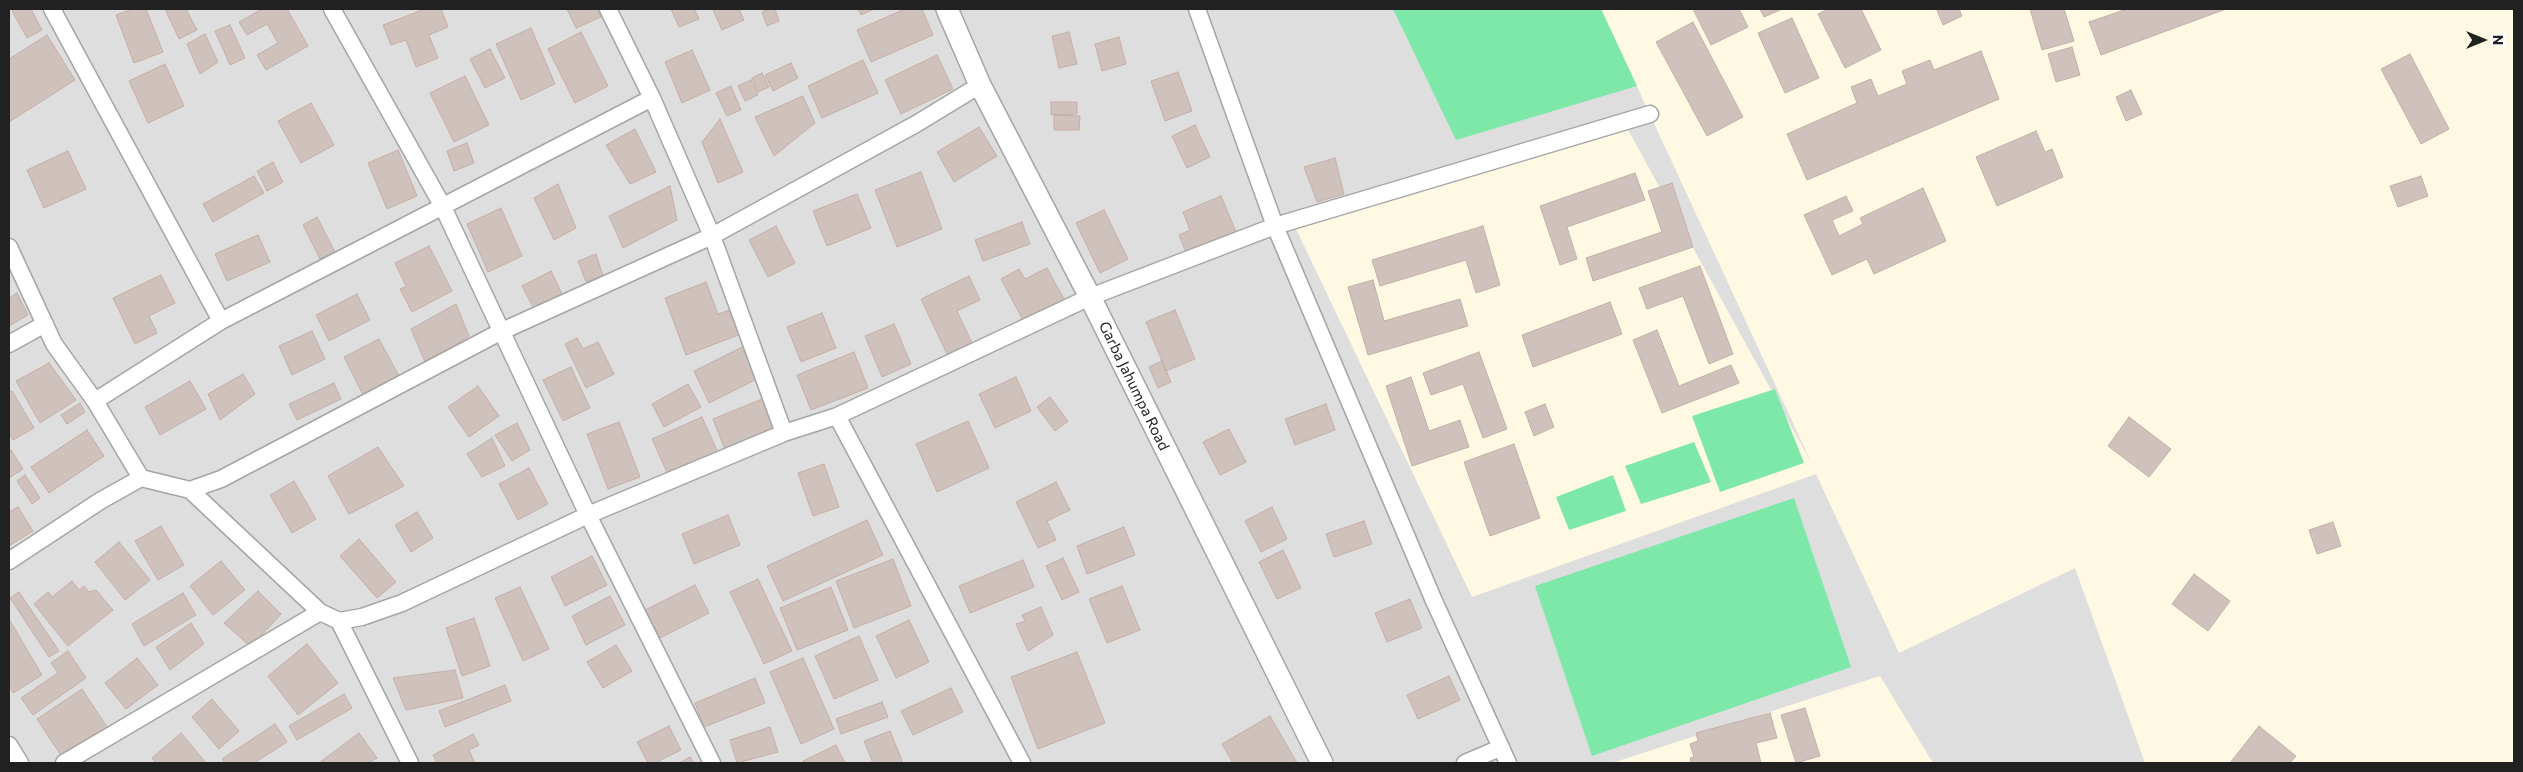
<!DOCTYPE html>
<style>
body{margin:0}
#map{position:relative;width:2523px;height:772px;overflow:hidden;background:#f2ece7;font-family:Commissioner,sans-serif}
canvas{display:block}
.frame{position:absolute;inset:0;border:10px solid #212121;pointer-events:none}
.north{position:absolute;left:2458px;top:15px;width:50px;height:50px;-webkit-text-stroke:4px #fff;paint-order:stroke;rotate:90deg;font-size:14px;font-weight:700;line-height:20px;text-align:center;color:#212121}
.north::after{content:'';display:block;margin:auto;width:18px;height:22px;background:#212121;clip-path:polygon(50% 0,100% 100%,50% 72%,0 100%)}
</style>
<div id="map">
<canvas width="2523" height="772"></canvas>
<div class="frame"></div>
<div class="north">N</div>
</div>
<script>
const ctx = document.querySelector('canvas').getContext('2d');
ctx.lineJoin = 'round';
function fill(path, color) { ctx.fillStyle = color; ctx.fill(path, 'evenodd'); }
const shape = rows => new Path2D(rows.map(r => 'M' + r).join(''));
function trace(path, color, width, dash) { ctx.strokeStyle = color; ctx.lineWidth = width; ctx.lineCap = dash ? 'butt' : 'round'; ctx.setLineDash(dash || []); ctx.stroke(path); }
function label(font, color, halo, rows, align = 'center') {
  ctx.font = font + ' Commissioner,sans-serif'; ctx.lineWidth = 4.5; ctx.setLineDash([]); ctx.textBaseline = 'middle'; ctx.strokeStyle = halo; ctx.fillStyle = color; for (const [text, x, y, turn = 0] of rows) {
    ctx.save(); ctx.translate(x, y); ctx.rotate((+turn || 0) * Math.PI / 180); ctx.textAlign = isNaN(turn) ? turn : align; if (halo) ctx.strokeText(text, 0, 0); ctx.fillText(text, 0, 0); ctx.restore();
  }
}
fill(shape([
 [9,9,2514,9,2514,763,9,763]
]), '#dfdede');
fill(shape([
 [1601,9,2514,9,2514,763,2145,763,2075,568,1899,653,1816,474,1472,597,1296,229,1627,128,1812,464],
 [1880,676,1933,763,1612,763]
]), '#fff9e3');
fill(shape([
 [1393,9,1601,9,1637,86,1456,140],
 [1775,389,1804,463,1720,492,1692,416],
 [1694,442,1711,482,1641,504,1625,466],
 [1613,475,1626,511,1569,530,1556,497],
 [1794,498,1851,667,1592,756,1535,586]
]), '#7ee8a9');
const building = shape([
 [15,9,31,9,42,30,27,38,12,11,15,9],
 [133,9,146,9,163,52,134,63,116,15,133,9],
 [165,9,186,9,197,30,179,39,165,9],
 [262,9,287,9,308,46,266,70,257,55,278,43,267,24,247,35,239,22,262,9],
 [425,9,441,9,448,27,429,35,438,58,416,67,406,40,391,45,383,25,425,9],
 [567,9,597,9,601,17,576,28,567,9],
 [671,9,698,9,695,10,699,19,679,27,671,9],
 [716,9,739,9,744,20,722,30,713,10,716,9],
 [770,9,775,9,779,21,767,26,762,12,770,9],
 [858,9,874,9,861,15,858,9],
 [905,9,922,9,933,35,871,62,857,30,905,9],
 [1693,9,1739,9,1748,27,1711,45,1693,9],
 [1760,9,1782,9,1764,17,1760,9],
 [1828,9,1861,9,1881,50,1845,68,1818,14,1828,9],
 [1940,9,1959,9,1962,16,1943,25,1937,10,1940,9],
 [2030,9,2064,9,2074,41,2042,50,2030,9],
 [2127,9,2226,9,2101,55,2089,22,2127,9],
 [1792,18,1819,78,1785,93,1758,33,1792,18],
 [1693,22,1743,117,1707,136,1656,42,1693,22],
 [230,25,245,58,230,65,215,31,230,25],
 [531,28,555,84,521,100,496,44,531,28],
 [581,32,608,86,575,103,548,49,581,32],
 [1069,32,1077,64,1059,68,1052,36,1069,32],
 [205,34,218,62,200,74,187,44,205,34],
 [47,35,75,80,9,122,9,59,47,35],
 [1119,37,1126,64,1102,71,1095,44,1119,37],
 [2072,47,2080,75,2056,82,2048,54,2072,47],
 [490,49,505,78,485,88,470,59,490,49],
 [692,50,710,90,682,103,665,62,692,50],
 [1981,51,1999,99,1807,180,1787,134,1857,103,1851,87,1871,79,1878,96,1907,84,1902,71,1930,60,1934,70,1981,51],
 [2410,54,2449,129,2421,144,2381,69,2410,54],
 [937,55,953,89,901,114,885,80,937,55],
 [863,60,878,93,822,118,808,86,863,60],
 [791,63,798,78,773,91,765,75,791,63],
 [165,64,184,106,148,123,129,81,165,64],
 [1178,72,1192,111,1165,121,1151,81,1178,72],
 [762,73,769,87,758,92,752,78,762,73],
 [465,76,489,125,454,142,430,93,465,76],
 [751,80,758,95,745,101,738,86,751,80],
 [731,86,741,110,727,116,716,93,731,86],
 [2131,90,2142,114,2126,121,2116,97,2131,90],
 [803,96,815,123,774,156,755,117,803,96],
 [1051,102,1077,102,1077,114,1051,115,1051,102],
 [311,103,334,145,301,163,278,121,311,103],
 [1054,115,1080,116,1079,130,1054,130,1054,115],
 [720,119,743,172,718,183,702,142,720,119],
 [1195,125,1210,157,1187,168,1172,136,1195,125],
 [979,127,997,156,954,182,937,152,979,127],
 [635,129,656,172,630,184,606,145,635,129],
 [2036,131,2045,152,2052,149,2063,177,1997,206,1976,157,2036,131],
 [467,143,474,163,454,171,447,151,467,143],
 [398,150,417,196,387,209,368,163,398,150],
 [68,151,86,189,44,208,27,170,68,151],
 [1335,158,1344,194,1317,202,1304,167,1335,158],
 [273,162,283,182,267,191,257,171,273,162],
 [921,172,942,229,897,247,875,190,921,172],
 [1635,173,1645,200,1567,227,1577,259,1560,265,1540,206,1635,173],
 [254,176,264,193,213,222,203,204,254,176],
 [2421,176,2428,196,2398,207,2390,186,2421,176],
 [1672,183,1693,247,1593,281,1586,258,1662,232,1648,191,1672,183],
 [558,184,576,228,554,240,534,198,558,184],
 [670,186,677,220,623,248,609,216,670,186],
 [1923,188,1946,241,1874,274,1867,259,1832,275,1804,215,1846,196,1853,211,1832,220,1839,236,1863,224,1860,218,1923,188],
 [857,194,871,228,827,246,813,211,857,194],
 [1221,196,1237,234,1187,255,1179,235,1190,230,1183,212,1221,196],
 [501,208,522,256,488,272,467,224,501,208],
 [1104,210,1128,259,1100,273,1076,223,1104,210],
 [317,217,335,252,320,259,303,225,317,217],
 [1022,222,1030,244,983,261,975,240,1022,222],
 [776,226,795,263,768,277,749,240,776,226],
 [1483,226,1500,285,1476,293,1466,260,1380,286,1372,260,1483,226],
 [258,235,270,262,227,281,215,254,258,235],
 [429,246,452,291,412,312,400,289,406,286,395,263,429,246],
 [596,254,603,276,586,282,578,261,596,254],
 [1700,266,1733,354,1709,364,1683,296,1647,309,1639,288,1700,266],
 [1047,268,1065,301,1024,322,1001,279,1019,269,1025,279,1047,268],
 [551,271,562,294,534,309,522,286,551,271],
 [161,275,175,303,149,316,157,333,135,344,113,298,161,275],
 [969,276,980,300,957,311,972,343,947,354,921,299,969,276],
 [1373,280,1384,321,1460,299,1468,326,1368,355,1348,287,1373,280],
 [706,282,718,314,732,309,741,334,686,355,665,298,706,282],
 [17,293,28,315,9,326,9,298,17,293],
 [357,294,370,320,329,341,316,315,357,294],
 [1610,302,1622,334,1533,367,1522,335,1610,302],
 [456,304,469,336,426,364,411,329,456,304],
 [1175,310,1195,359,1166,371,1146,322,1175,310],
 [822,313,836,348,801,362,787,327,822,313],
 [894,324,911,364,882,377,865,336,894,324],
 [1657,330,1679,386,1731,365,1739,383,1662,413,1633,340,1657,330],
 [312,331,325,359,292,375,279,346,312,331],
 [577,338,583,349,598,342,614,374,586,388,565,344,577,338],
 [379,339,399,376,363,395,344,357,379,339],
 [742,347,757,379,709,403,694,371,742,347],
 [854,352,868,388,811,410,797,375,854,352],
 [1479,352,1507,429,1483,438,1463,384,1431,395,1423,373,1479,352],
 [1162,361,1171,382,1158,388,1149,367,1162,361],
 [49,363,76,400,40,423,16,381,49,363],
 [571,367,590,408,563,421,543,380,571,367],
 [243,374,255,394,220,420,208,394,243,374],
 [1016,377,1031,411,995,428,979,394,1016,377],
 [1411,377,1429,431,1460,420,1469,447,1412,466,1386,386,1411,377],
 [190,381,206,409,160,435,145,407,190,381],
 [334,383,341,399,297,420,289,404,334,383],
 [688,384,701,407,664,427,652,404,688,384],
 [478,386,499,416,469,437,448,407,478,386],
 [12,391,34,428,13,440,9,433,9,392,12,391],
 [1050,397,1068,421,1055,431,1037,407,1050,397],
 [762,399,775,431,726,452,713,419,762,399],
 [80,403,85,412,67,424,61,415,80,403],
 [1326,404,1335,430,1295,445,1285,419,1326,404],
 [1545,404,1554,427,1534,436,1525,412,1545,404],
 [702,417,720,457,670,479,652,439,702,417],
 [2129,417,2171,449,2149,477,2108,446,2129,417],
 [968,421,989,468,937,492,916,444,968,421],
 [619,422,640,477,608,489,587,434,619,422],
 [517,423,530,450,512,461,495,435,517,423],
 [1229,429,1246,462,1220,475,1203,442,1229,429],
 [87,430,104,456,49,493,31,467,87,430],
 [492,438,505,466,482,477,467,454,492,438],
 [1514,444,1540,518,1490,536,1464,462,1514,444],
 [378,447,404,486,349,514,328,476,378,447],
 [11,450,23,469,9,478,9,452,11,450],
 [824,464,839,507,813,516,798,473,824,464],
 [529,468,548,504,518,520,499,484,529,468],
 [25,475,40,498,32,504,17,481,25,475],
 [294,481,316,519,292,533,270,495,294,481],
 [1056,482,1070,510,1047,521,1056,540,1038,548,1016,502,1056,482],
 [18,507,33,531,9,546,9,512,18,507],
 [1272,507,1287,539,1261,552,1245,521,1272,507],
 [417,512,433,538,411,552,395,525,417,512],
 [728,515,740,545,694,564,682,534,728,515],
 [867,520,883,555,783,601,767,566,867,520],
 [1364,521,1372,544,1334,557,1326,534,1364,521],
 [2333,522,2341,546,2317,554,2309,530,2333,522],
 [161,526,184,565,158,580,135,541,161,526],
 [1124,527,1135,555,1087,574,1077,546,1124,527],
 [359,539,396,582,377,598,340,556,359,539],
 [119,542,150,580,125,600,95,562,119,542],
 [1283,550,1301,588,1277,599,1259,562,1283,550],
 [592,556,607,585,565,606,551,577,592,556],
 [1063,558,1079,592,1062,600,1046,566,1063,558],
 [893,559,911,606,854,628,836,581,893,559],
 [1023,560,1034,587,970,613,959,586,1023,560],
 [221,561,245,590,213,615,190,586,221,561],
 [2194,574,2230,601,2208,631,2172,604,2194,574],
 [758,579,792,651,764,664,730,592,758,579],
 [72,581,79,590,84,586,89,592,96,590,113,610,68,646,34,604,48,592,52,597,72,581],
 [695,585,709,613,660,638,645,610,695,585],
 [1122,586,1140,630,1107,643,1089,599,1122,586],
 [520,587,549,649,523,661,495,598,520,587],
 [831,587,848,630,797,650,780,608,831,587],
 [258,591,281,614,251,647,224,623,258,591],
 [19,592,59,651,49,657,10,598,19,592],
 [183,593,196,615,144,646,132,624,183,593],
 [610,596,625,625,586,645,572,616,610,596],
 [1410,599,1422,628,1387,642,1375,613,1410,599],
 [1041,607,1053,635,1028,651,1016,624,1025,621,1022,615,1041,607],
 [474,618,490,666,462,676,446,628,474,618],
 [9,619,42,675,13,693,9,685,9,619],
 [909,620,929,662,896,678,876,636,909,620],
 [191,623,204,644,170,670,156,647,191,623],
 [859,636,878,680,834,699,815,656,859,636],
 [307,644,338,683,298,715,268,676,307,644],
 [616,645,632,671,603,688,587,662,616,645],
 [68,651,86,678,33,715,21,698,58,673,51,663,68,651],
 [1077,652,1105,723,1038,749,1011,677,1077,652],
 [137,658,158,685,126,709,105,683,137,658],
 [803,658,834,729,801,744,770,672,803,658],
 [455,670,463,698,406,710,393,678,455,670],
 [1449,676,1460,700,1418,719,1407,695,1449,676],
 [755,678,765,703,704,727,695,703,755,678],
 [505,685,511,701,445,727,439,711,505,685],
 [951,688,963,712,913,735,901,711,951,688],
 [82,689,107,727,62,757,37,719,82,689],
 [344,694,352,708,297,740,289,726,344,694],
 [212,699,239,731,219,749,192,717,212,699],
 [882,702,888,717,841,734,836,719,882,702],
 [1805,708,1820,756,1796,763,1781,715,1805,708],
 [1770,713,1777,738,1756,743,1761,763,1691,763,1690,758,1694,757,1690,744,1698,741,1696,733,1770,713],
 [1270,716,1297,763,1233,763,1222,744,1270,716],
 [275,724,287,742,254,763,225,763,222,759,275,724],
 [669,726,681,750,655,763,648,763,637,742,669,726],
 [2259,726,2296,756,2290,763,2230,763,2259,726],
 [770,727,778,752,737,763,730,740,770,727],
 [890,731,903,763,873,763,864,741,890,731],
 [181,733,206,763,156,763,152,758,181,733],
 [359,733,377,758,368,763,319,763,359,733],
 [473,734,479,745,469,750,475,763,437,763,433,755,473,734],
 [836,745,845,763,804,763,803,761,836,745],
 [690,757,694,763,679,763,690,757]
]);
fill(building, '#cfc1bc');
trace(building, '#c6afa7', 1);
const minor = shape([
 [52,9,221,321],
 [332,9,442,205,588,515,712,763],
 [608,9,652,98,712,236,784,433],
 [1197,9,1275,226,1434,601,1508,763],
 [9,247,54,344,95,401,141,478,190,490,320,612,339,621,362,617,402,603,588,515,784,433,837,416,1090,297,1275,226,1650,114],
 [9,344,45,324],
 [95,401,221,321,652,98],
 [837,416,1022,763],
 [190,490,221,479,282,447,500,332,712,236,916,124,980,85],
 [9,561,100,501,141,478],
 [339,621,410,763],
 [9,745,20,763],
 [64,763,320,612],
 [1465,763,1500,748]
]);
const tertiary = shape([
 [947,9,980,85,1090,297,1322,763]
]);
trace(minor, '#a5a5a5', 19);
trace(tertiary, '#a5a5a5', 24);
trace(minor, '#fff', 16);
trace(tertiary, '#fff', 21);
label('15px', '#212121', '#fff', [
 ["Garba Jahumpa Road",1134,386,64]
]);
</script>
